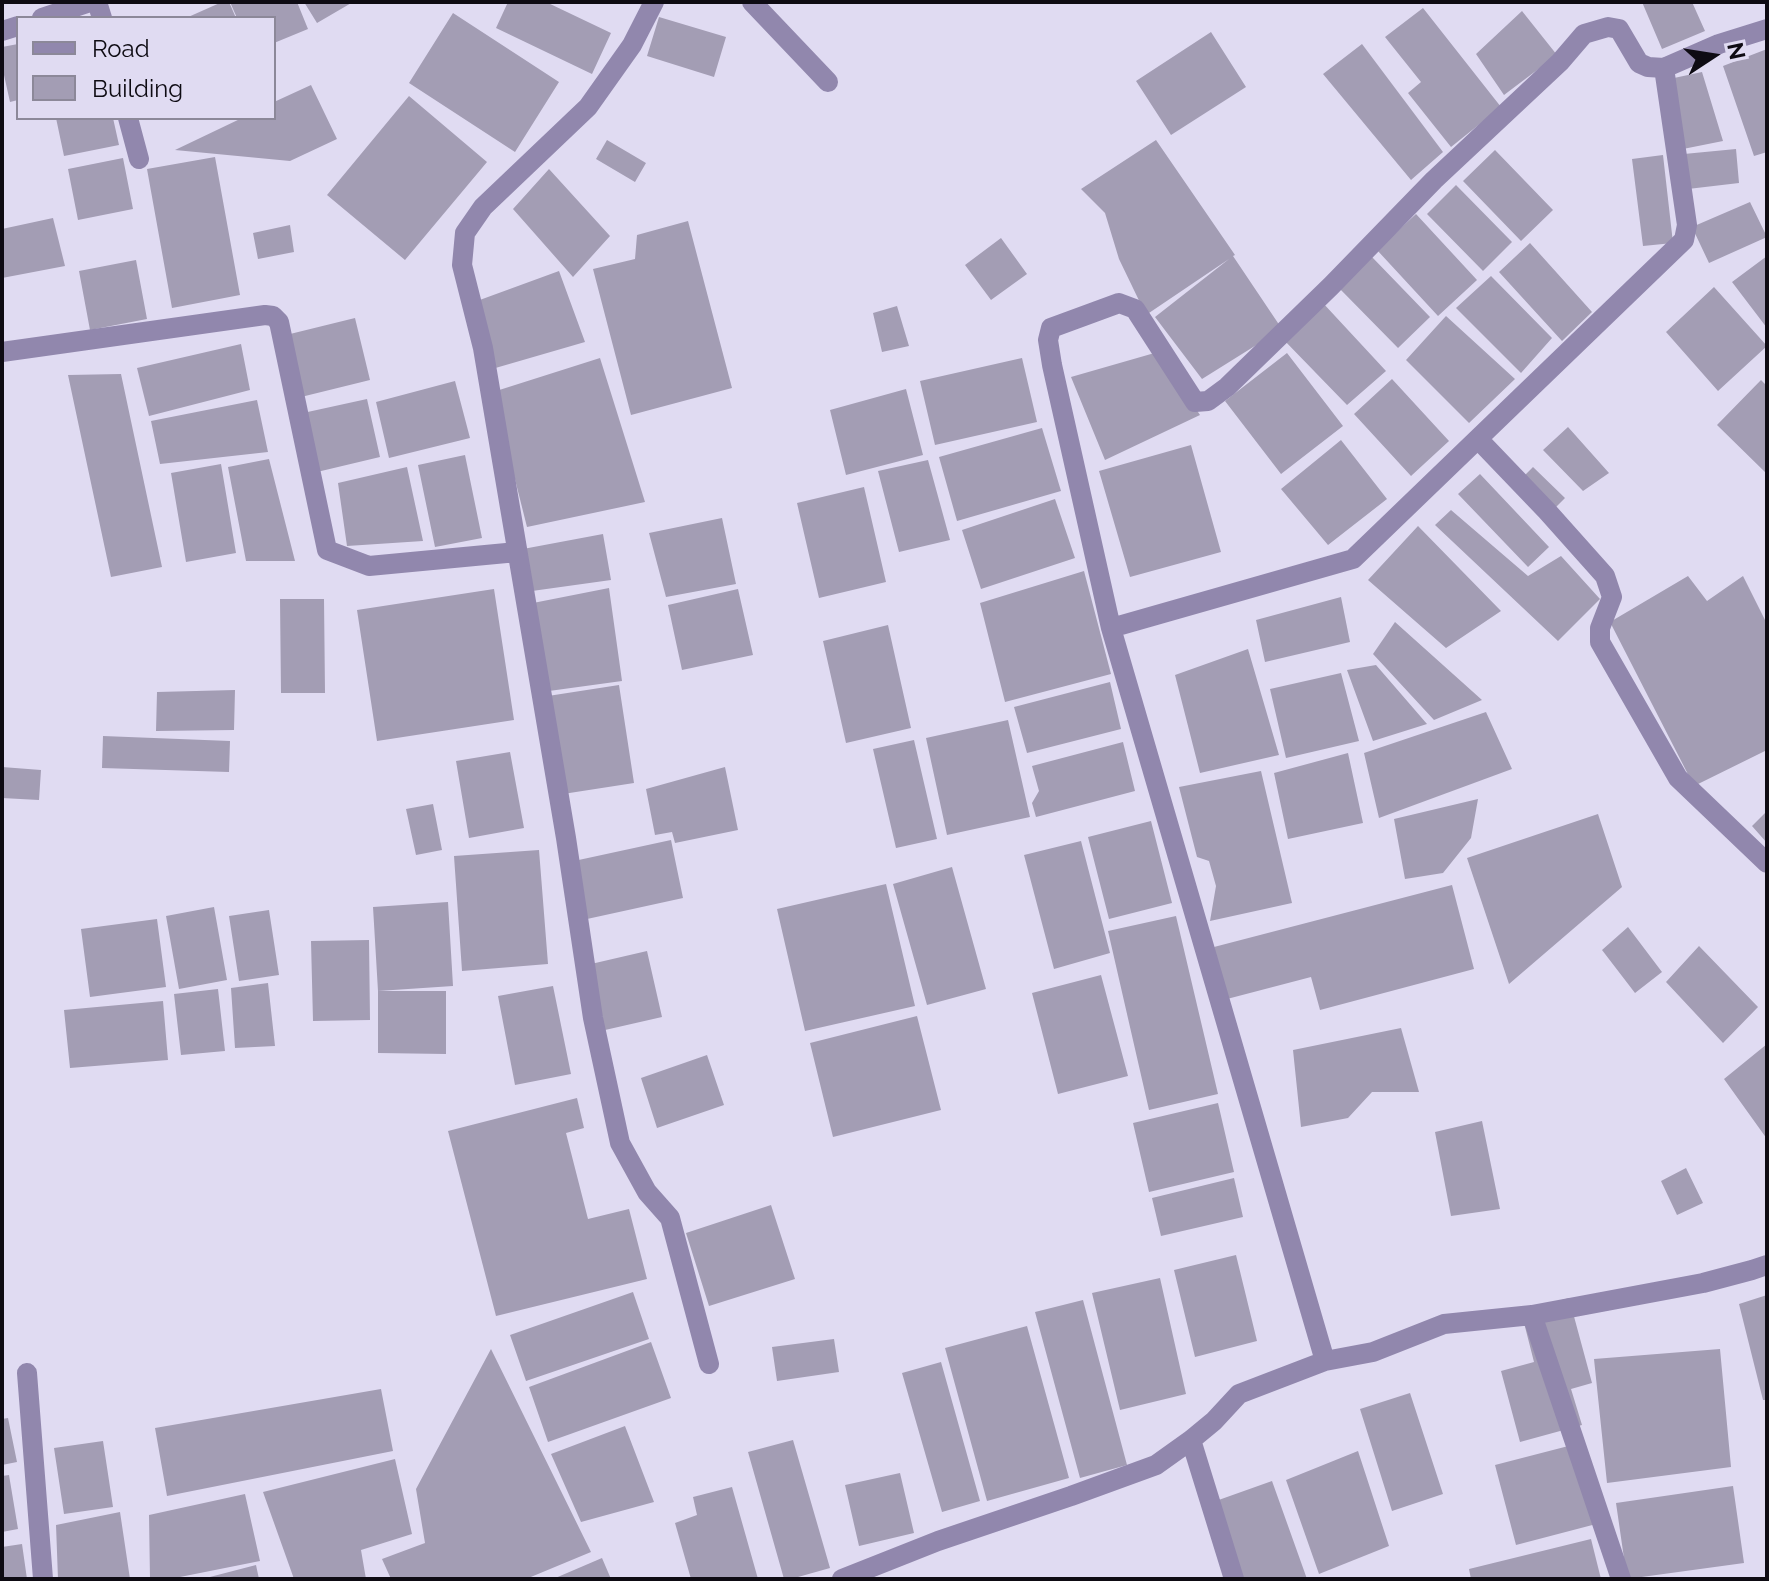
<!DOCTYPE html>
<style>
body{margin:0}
#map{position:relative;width:1769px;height:1581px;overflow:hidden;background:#e0dbf2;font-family:Raleway,sans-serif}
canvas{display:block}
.frame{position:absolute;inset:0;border:4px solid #0e0b13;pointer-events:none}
.legend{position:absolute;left:16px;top:16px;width:260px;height:104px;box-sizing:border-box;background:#e0dbf2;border:2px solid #8c8899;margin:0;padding:10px 14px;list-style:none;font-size:24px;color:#0e0b13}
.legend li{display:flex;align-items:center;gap:16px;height:40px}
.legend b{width:40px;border:2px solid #8c8899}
.north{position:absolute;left:1673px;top:16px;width:80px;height:80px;-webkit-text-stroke:6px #e0dbf2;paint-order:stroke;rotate:78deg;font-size:22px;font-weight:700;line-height:32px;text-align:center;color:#0e0b13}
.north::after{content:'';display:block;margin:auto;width:28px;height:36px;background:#0e0b13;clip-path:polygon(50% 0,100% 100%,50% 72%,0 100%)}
</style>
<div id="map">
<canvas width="1769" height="1581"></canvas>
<div class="frame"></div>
<ul class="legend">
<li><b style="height:10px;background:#9187ad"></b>Road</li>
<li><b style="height:22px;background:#a39db4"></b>Building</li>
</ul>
<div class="north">N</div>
</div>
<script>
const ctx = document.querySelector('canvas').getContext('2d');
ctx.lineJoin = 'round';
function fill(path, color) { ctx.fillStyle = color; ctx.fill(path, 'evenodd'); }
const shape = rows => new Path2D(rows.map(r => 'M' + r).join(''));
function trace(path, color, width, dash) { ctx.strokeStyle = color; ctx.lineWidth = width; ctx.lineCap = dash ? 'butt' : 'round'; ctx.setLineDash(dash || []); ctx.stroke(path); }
fill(shape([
 [222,2,229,2,236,18,186,18],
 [230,2,297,2,308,29,274,43,274,18,237,18],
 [304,2,353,2,317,23],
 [508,2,546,2,611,33,592,74,496,28],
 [1642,2,1692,2,1705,31,1662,49],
 [1423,8,1501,107,1451,147,1408,93,1421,82,1385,37],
 [1522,11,1557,55,1504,95,1476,54],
 [453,13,559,82,515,152,409,83],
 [659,17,726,37,714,77,647,56],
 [1211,32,1246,87,1171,135,1136,81],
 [18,44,18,100,10,102,2,66,2,47],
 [1362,44,1443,152,1411,180,1323,74],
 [1767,49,1767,152,1754,156,1723,66],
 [1702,72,1723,141,1683,149,1674,78],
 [311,85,337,139,290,161,175,150,242,118,274,118,274,102],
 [409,96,487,162,405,260,327,195],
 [56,118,113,118,119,145,64,156],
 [607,140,646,163,635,182,596,159],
 [1156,140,1235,255,1233,256,1282,329,1202,379,1155,317,1229,259,1146,315,1119,259,1105,213,1081,189],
 [1736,149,1739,183,1688,189,1684,154],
 [1495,150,1553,210,1521,241,1463,181],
 [1663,155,1673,243,1643,246,1632,159],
 [215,157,240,295,172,308,147,169],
 [123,158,133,209,78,220,68,169],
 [549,169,610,236,573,277,513,209],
 [1456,185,1512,242,1483,271,1427,214],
 [1750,202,1767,237,1709,263,1692,227],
 [1416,214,1477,280,1438,316,1377,250],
 [53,218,65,266,2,278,2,229],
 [688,221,732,388,631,415,593,269,635,259,637,235],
 [290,225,294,252,258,259,253,233],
 [1001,238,1027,274,991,300,965,265],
 [1530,243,1592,312,1562,341,1499,272],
 [1767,256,1767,328,1732,282],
 [1372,257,1430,317,1398,348,1340,289],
 [136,260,147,319,90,330,79,271],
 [559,271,585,342,492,369,477,301],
 [1491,276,1552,338,1521,373,1456,308],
 [1714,287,1767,346,1718,391,1666,332],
 [1322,302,1386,371,1347,405,1282,338],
 [897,306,909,346,882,352,873,313],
 [1446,316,1515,379,1469,423,1406,360],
 [355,318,370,380,301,397,286,335],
 [241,344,250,390,149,416,137,368],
 [1158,352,1200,415,1105,460,1071,377],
 [1287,353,1343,426,1281,474,1225,401],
 [600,358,645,502,527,527,493,392],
 [1022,358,1037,422,935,445,920,381],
 [121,374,162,567,111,577,68,375],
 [1392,379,1449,441,1411,476,1354,414],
 [1761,380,1767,386,1767,474,1717,425],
 [455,381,470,438,389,458,376,402],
 [906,389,923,455,846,475,830,410],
 [367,399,380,457,317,472,303,413],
 [257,400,268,452,160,464,151,421],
 [1568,427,1609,473,1583,491,1543,450],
 [1042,428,1061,491,957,521,939,457],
 [1341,440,1387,499,1328,545,1281,489],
 [1191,445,1221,552,1130,577,1099,471],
 [465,455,482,538,435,547,418,465],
 [269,459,295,561,246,561,228,467],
 [928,460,950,540,899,552,878,471],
 [221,464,236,553,186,562,171,473],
 [407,467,423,541,347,546,338,483],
 [1533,467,1565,498,1553,510,1521,479],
 [1480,474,1549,547,1528,567,1458,494],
 [864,487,886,582,819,598,797,503],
 [1055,499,1075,558,981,589,962,530],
 [1451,510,1528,576,1561,556,1600,599,1558,641,1435,525],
 [722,518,736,584,666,597,649,533],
 [1418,526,1501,611,1446,648,1368,580],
 [603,534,611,580,532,591,523,549],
 [1084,571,1111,674,1005,702,980,603],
 [1688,576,1707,601,1743,576,1767,624,1767,750,1694,786,1610,622],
 [609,588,622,681,549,691,533,603],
 [494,589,514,720,377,741,357,610],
 [738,589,753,655,682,670,668,605],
 [1341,597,1350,642,1265,662,1256,620],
 [280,599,324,599,325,693,281,693],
 [1395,622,1482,700,1434,720,1373,654],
 [888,625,911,728,846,743,823,641],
 [1248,649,1279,755,1200,773,1175,675],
 [1376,665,1427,724,1373,741,1347,670],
 [1341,673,1359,741,1286,758,1270,689],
 [1110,682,1121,729,1027,753,1014,707],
 [619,685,634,783,563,794,548,696],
 [235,690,234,730,156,731,157,692],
 [1486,712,1512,769,1379,818,1364,753],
 [1008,720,1030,817,947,835,926,738],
 [103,736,230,741,229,772,102,768],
 [914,740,937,839,896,848,873,749],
 [1123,742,1135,791,1036,817,1032,803,1039,791,1032,766],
 [510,752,524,828,469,838,456,761],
 [1348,753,1363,823,1288,839,1274,773],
 [2,767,41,770,39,800,2,798],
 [725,767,738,830,675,843,672,832,655,835,646,789],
 [1261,771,1292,903,1210,921,1216,886,1209,861,1197,857,1179,787],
 [1478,799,1471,838,1443,873,1405,879,1394,819],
 [433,804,442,850,416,855,406,809],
 [1767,811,1767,843,1752,826],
 [1598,814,1622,887,1509,984,1467,858],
 [1151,821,1172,903,1109,919,1088,837],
 [671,840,683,898,587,919,574,861],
 [1081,841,1110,953,1054,969,1024,855],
 [539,850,548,964,462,971,454,856],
 [952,867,986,989,927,1005,893,884],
 [886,884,915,1006,805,1031,777,909],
 [1452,885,1474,969,1320,1010,1311,977,1227,999,1214,947],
 [448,902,453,986,378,991,373,907],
 [214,907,227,980,179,989,166,916],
 [269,910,279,975,239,981,229,916],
 [1176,916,1218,1094,1149,1110,1108,931],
 [157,919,166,987,90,997,81,929],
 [1628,927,1662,972,1635,993,1602,950],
 [369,940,370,1020,313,1021,311,941],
 [1699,946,1758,1007,1723,1043,1666,982],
 [647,951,662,1017,605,1030,591,964],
 [1101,975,1128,1076,1058,1094,1032,993],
 [268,983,275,1046,235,1048,231,988],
 [553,986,571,1074,515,1085,498,996],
 [218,989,225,1051,181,1055,174,994],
 [378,991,446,991,446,1054,378,1053],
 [163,1001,168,1060,70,1068,64,1010],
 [917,1016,941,1110,833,1137,810,1043],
 [1401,1028,1419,1092,1372,1092,1348,1118,1301,1127,1293,1050],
 [1767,1044,1767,1139,1724,1079],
 [707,1055,724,1105,657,1128,641,1078],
 [577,1098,584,1128,566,1133,588,1219,629,1209,647,1279,496,1316,448,1131],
 [1218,1103,1234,1172,1149,1192,1133,1123],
 [1482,1121,1500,1209,1451,1216,1435,1132],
 [1686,1168,1703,1203,1677,1215,1661,1181],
 [1234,1178,1243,1217,1161,1236,1152,1198],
 [771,1205,795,1279,709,1306,686,1233],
 [1236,1255,1257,1341,1195,1357,1174,1270],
 [1160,1278,1186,1394,1120,1410,1092,1293],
 [633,1292,649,1339,526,1381,510,1335],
 [1767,1295,1767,1400,1763,1400,1739,1304],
 [1569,1298,1592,1383,1571,1389,1582,1425,1520,1442,1501,1371,1534,1362,1521,1311],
 [1083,1300,1127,1465,1080,1478,1035,1312],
 [1027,1326,1069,1478,987,1501,945,1348],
 [834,1339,839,1372,777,1381,772,1347],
 [651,1342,671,1398,548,1442,529,1387],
 [491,1349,591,1552,526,1579,391,1579,382,1559,425,1543,416,1489],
 [1720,1349,1731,1467,1607,1483,1594,1359],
 [941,1362,980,1501,942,1512,902,1373],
 [381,1389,393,1451,167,1496,155,1428],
 [1410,1393,1443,1494,1392,1511,1360,1409],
 [8,1418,17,1462,2,1465,2,1419],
 [625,1426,654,1502,581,1522,551,1454],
 [793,1440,830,1568,791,1579,784,1579,748,1452],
 [103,1441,113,1507,64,1514,54,1448],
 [1580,1443,1600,1523,1516,1545,1495,1465],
 [1358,1451,1389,1546,1319,1574,1286,1480],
 [395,1459,412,1534,361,1550,366,1579,294,1579,263,1492],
 [900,1473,914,1533,859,1546,845,1485],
 [9,1475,18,1529,2,1532,2,1476],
 [1272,1481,1307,1579,1240,1579,1213,1502],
 [1733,1486,1744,1563,1627,1579,1616,1503],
 [732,1487,758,1579,691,1579,675,1523,697,1515,693,1497],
 [245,1494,260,1561,170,1579,150,1579,149,1515],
 [120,1512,130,1579,58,1579,56,1525],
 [1591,1539,1601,1579,1471,1579,1469,1569],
 [22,1544,27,1579,2,1579,2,1547],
 [602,1558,611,1579,553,1579],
 [256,1565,259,1579,206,1579,206,1578]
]), '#a39db4');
trace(shape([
 [97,2,102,18],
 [654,2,632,45,588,107,483,207,465,233,462,265,483,348,566,838,593,1018,620,1143,647,1192,670,1218,709,1364],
 [752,2,828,82],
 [42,18,90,2],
 [2,31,18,26],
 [128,118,139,159],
 [2,352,265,315,273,316,279,322,327,550,369,566,517,552],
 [1478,439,1547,511,1605,576,1612,597,1600,628,1600,642,1678,778,1767,863],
 [1111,628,1353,559,1684,240,1687,225,1664,68],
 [1532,1315,1621,1579],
 [1325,1361,1111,628,1052,365,1048,340,1051,328,1119,303,1135,309,1195,402,1208,401,1227,387,1331,286,1434,180,1560,62,1584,34,1608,27,1619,29,1639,63,1648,67,1664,68,1719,44,1767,29],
 [27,1373,43,1579],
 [1191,1440,1234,1579],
 [842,1579,938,1541,1071,1496,1156,1465,1191,1440,1214,1421,1239,1394,1325,1361,1373,1352,1444,1324,1532,1315,1703,1283,1752,1270,1767,1265]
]), '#9187ad', 20);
</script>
